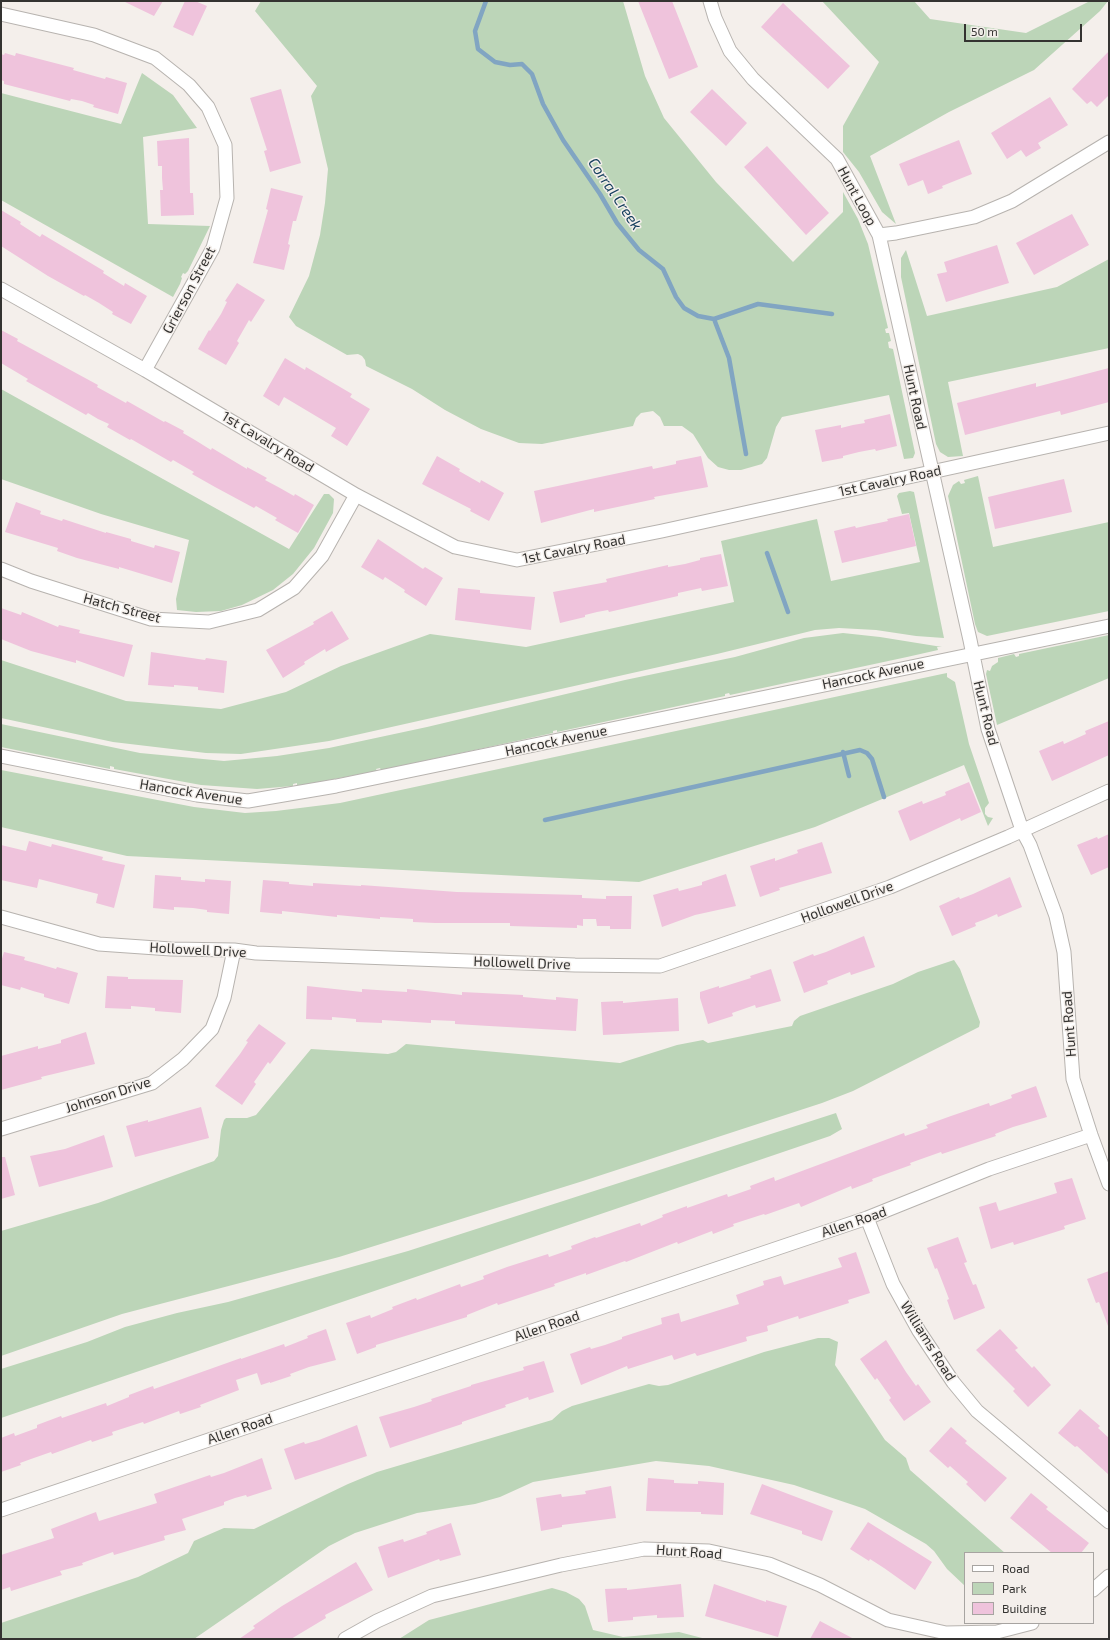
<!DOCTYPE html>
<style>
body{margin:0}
#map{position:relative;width:1110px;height:1640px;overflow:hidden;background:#f4efeb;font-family:"Exo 2",sans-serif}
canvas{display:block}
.frame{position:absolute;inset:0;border:2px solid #343331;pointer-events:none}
.legend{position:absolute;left:964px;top:1552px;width:130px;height:72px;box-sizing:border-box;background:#f4efeb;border:1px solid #a7a4a1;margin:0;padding:5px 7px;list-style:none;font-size:12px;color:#343331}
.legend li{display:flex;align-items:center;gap:8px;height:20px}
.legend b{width:20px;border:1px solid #a7a4a1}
.scale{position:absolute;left:964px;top:24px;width:118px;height:18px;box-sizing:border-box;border:2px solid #343331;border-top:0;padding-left:5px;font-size:12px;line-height:14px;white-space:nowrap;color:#343331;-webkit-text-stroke:3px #f4efeb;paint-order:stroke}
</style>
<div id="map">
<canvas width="1110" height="1640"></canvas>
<div class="frame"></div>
<ul class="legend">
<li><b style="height:5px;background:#fff"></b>Road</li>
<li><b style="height:11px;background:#bcd5b8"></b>Park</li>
<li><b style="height:11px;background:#efc3dc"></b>Building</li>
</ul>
<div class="scale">50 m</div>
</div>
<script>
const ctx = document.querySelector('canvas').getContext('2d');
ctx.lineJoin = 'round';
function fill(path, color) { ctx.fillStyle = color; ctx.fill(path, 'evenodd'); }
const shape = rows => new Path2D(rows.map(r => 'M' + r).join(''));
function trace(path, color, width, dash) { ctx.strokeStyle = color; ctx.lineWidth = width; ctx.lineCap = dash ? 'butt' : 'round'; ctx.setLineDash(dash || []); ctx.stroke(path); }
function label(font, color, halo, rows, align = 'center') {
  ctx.font = font + ' "Exo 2",sans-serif'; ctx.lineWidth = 3; ctx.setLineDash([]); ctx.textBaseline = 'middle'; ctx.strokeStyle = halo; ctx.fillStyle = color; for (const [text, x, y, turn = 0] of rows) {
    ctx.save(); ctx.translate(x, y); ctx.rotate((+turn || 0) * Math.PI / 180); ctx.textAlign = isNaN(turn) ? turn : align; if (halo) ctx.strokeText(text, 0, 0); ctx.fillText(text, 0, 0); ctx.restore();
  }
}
fill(shape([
 [261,1,623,1,645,76,664,118,716,182,793,262,843,212,843,192,858,219,868,244,888,328,885,329,886,333,889,333,891,341,888,342,889,348,893,349,915,453,913,458,904,459,889,395,782,417,776,427,767,458,762,464,741,470,729,470,718,467,708,458,693,434,682,426,664,426,660,417,653,411,641,413,636,418,633,426,542,444,519,443,481,429,445,410,412,389,366,366,365,360,362,356,358,354,347,355,296,326,289,317,309,276,320,235,325,203,328,169,311,96,317,86,255,11],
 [822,1,914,1,930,19,1026,33,1090,1,1108,1,1100,11,1034,70,949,112,870,156,896,224,882,212,859,172,843,152,843,126,879,62],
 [142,73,173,95,197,128,143,137,148,224,210,226,188,271,185,274,183,273,181,277,182,278,180,284,173,297,1,200,1,93,121,124],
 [906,250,927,316,1057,287,1109,259,1109,348,948,382,963,456,948,457,940,452,936,444,901,277,901,258],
 [1,389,289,549,324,494,329,494,334,499,333,513,314,548,293,574,273,590,242,605,221,611,196,612,177,610,176,599,189,540,101,514,1,479],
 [978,476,993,547,1109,522,1109,611,987,636,978,632,975,624,948,496,953,485,959,481,961,484,965,483,964,480],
 [910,491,914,492,944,638,916,636,876,630,839,628,815,630,717,654,329,741,241,754,206,753,113,742,1,718,1,660,126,701,221,709,286,692,341,666,430,634,526,647,734,602,721,541,817,519,831,581,920,562,909,513,902,514,897,496,899,493],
 [843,633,880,637,942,647,937,647,938,650,907,657,730,695,729,693,725,694,725,696,557,732,557,730,553,731,553,733,461,753,381,770,380,768,376,769,377,771,297,786,297,783,293,784,293,786,257,789,201,785,114,769,114,767,110,766,110,769,1,747,1,724,140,753,224,761,277,756,329,748,427,727,625,680,735,657,804,638],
 [1109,635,1109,678,997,725,986,674,987,670,990,671,992,666,998,662,998,658,1014,654,1016,657,1019,656,1019,654],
 [942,674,947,673,947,677,955,682,969,744,989,803,985,808,985,814,988,817,993,818,988,826,964,765,815,827,639,882,127,856,1,827,1,770,194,807,245,813,276,811,340,803],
 [954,960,960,969,980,1022,979,1027,853,1091,822,1103,583,1181,339,1257,122,1314,1,1356,1,1231,98,1203,214,1161,218,1156,221,1130,224,1120,226,1118,247,1118,256,1115,311,1049,388,1054,396,1052,406,1044,620,1063,677,1045,703,1040,708,1043,792,1026,794,1021,800,1016,893,984,918,972],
 [836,1113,842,1129,830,1136,1,1418,1,1369,87,1342,125,1327,177,1313,228,1302,408,1251],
 [818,1338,829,1338,838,1342,835,1365,885,1440,906,1458,910,1470,1005,1553,965,1553,965,1586,947,1569,934,1551,926,1544,865,1509,794,1485,709,1466,656,1461,533,1482,500,1497,475,1504,417,1513,355,1533,329,1546,194,1639,1,1639,1,1623,138,1577,188,1553,194,1541,224,1528,254,1529,348,1484,377,1472,552,1420,562,1411,572,1406,649,1384,659,1386,668,1385,764,1352],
 [552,1588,566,1592,579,1599,585,1606,593,1630,623,1637,679,1632,706,1639,399,1639,429,1620]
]), '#bcd5b8');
trace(shape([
 [486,1,475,31,478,49,495,62,510,65,522,64,532,74,543,104,563,140,600,194,617,223,639,250,663,269,676,297,684,308,698,316,714,319,729,358,746,454],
 [714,319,758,304,832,314],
 [767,553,788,612],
 [843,752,849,776],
 [545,820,860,750,867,753,872,759,884,797]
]), '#81a5c2', 4.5);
fill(shape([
 [123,1,163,1,154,16],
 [185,1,195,1,207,6,193,36,173,27],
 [638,1,672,1,698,67,669,79],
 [783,3,850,66,828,89,761,27],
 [1109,51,1109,95,1097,107,1091,101,1087,104,1072,89],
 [5,53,15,56,16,53,74,68,73,70,105,79,106,77,127,83,118,114,93,107,94,105,82,101,71,99,70,101,4,84,4,81,1,80,1,54,4,55],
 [281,89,301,163,270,172,264,151,267,150,250,98],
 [712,89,747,123,726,146,690,112],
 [1050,97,1068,125,1038,143,1041,148,1026,157,1021,150,1007,159,991,133],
 [189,138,190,193,193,193,194,215,161,216,160,190,163,190,162,178,162,166,158,166,157,141],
 [959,140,972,174,942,186,943,188,928,194,923,180,908,186,899,164],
 [767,146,829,213,806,235,744,167],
 [271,188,303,196,296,221,293,221,288,244,290,245,284,270,253,263,268,210,266,209],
 [1,210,21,222,20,224,40,237,42,234,104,271,103,273,124,286,125,283,147,296,131,324,112,314,113,312,99,303,85,295,84,296,48,276,1,246],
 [1072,214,1089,245,1034,275,1016,243],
 [997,245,1009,283,946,302,937,274,947,272,944,262],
 [237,283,265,300,251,322,249,320,237,341,239,343,226,365,198,349,209,330,210,331,221,314,227,302,225,301],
 [1,330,18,339,17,341,98,385,97,387,126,403,127,401,164,422,165,421,184,431,183,433,195,440,211,450,212,448,247,469,247,467,267,478,265,480,280,488,294,496,295,494,314,505,298,533,275,520,277,518,256,506,254,508,215,487,192,474,194,472,173,460,171,462,131,439,130,440,107,427,109,424,98,419,88,413,86,415,26,381,28,379,1,363],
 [285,358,305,370,306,367,352,394,350,397,370,409,347,446,331,436,336,428,284,397,279,406,263,396],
 [1109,368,1109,402,1061,415,1060,411,965,435,957,403,1036,383,1036,387],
 [890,414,897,446,876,451,875,449,859,452,843,456,843,458,822,462,815,430,841,425,841,428,853,425,865,423,864,420],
 [437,456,460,469,459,471,480,483,481,480,504,493,489,521,470,511,471,509,422,484],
 [701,456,708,487,654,497,655,499,594,512,594,509,541,523,534,491,652,466,653,469,676,464,676,461],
 [1064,479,1072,512,995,529,988,497],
 [16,502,41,511,40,514,62,521,63,519,106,533,106,532,131,539,131,541,154,548,155,545,180,552,172,583,119,567,119,569,77,558,57,551,58,548,5,532],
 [909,514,916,546,842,563,834,531,855,526,856,528,869,525,888,521,887,519],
 [378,539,423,569,425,567,443,578,426,606,404,592,405,590,385,577,383,580,361,567],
 [721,554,728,586,702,591,701,588,678,593,678,596,609,612,608,610,597,612,585,615,585,617,560,623,553,592,607,582,606,579,668,565,668,567,685,564,700,560,700,558],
 [458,588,480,590,480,593,492,594,535,597,531,630,455,620],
 [1,608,21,615,22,612,58,627,59,625,80,630,79,633,133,645,124,677,76,660,76,663,31,651,1,639],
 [332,611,349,639,326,652,325,649,304,662,305,664,283,678,266,650,303,630,314,624,313,622],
 [151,652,205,660,206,658,227,661,224,693,198,690,198,687,174,685,174,687,148,685],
 [1109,721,1109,755,1052,781,1039,751,1063,741,1064,744,1086,734,1085,731],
 [969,782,981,812,961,821,960,818,910,841,898,811,922,801,923,804,946,795,945,792],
 [1109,834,1109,867,1091,875,1077,845,1097,837,1098,839],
 [29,841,51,847,52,844,103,857,102,860,125,865,114,908,96,903,98,894,39,879,37,888,1,880,1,845,26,851],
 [822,842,832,873,779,888,780,890,760,897,750,866,775,858,775,861,798,853,797,850],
 [726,874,736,906,695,915,662,927,653,895,678,888,679,891,691,888,702,885,702,882],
 [155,875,181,877,181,880,205,882,205,879,231,881,229,914,207,912,207,910,193,908,174,907,174,910,153,908],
 [1010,877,1022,907,998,917,997,914,986,919,975,923,976,926,952,936,939,906,959,897,960,899,973,894],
 [263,880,289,882,289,884,313,886,313,883,361,886,361,885,457,892,582,895,582,898,606,899,606,896,632,896,631,929,610,929,610,926,597,926,596,919,583,919,583,926,577,925,577,928,510,926,510,923,435,923,413,922,413,919,380,917,380,919,337,915,337,917,282,911,282,914,260,912],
 [864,936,875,967,851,975,850,972,827,981,828,984,804,993,793,962,813,954,814,956,826,952],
 [4,952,25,957,24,960,39,964,56,969,57,967,78,973,69,1004,44,997,44,994,33,991,21,987,20,990,1,985,1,962],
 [771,969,781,1001,756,1008,755,1005,732,1013,733,1016,708,1024,700,998,700,992,719,986,719,988,751,978,750,976],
 [107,976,128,977,128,979,183,980,181,1013,155,1011,155,1008,131,1006,131,1009,105,1008],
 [307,986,362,992,362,989,407,992,407,989,462,995,462,992,523,995,523,997,556,1000,556,997,578,999,576,1031,455,1024,455,1021,431,1020,431,1023,382,1020,382,1023,356,1022,356,1019,332,1017,332,1020,306,1019],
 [678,998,679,1031,603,1035,601,1002,623,1001,623,1003],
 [259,1024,286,1043,270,1064,268,1062,254,1082,256,1084,242,1105,215,1086,240,1054,248,1042,246,1041],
 [86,1032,95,1064,41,1077,42,1079,1,1090,1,1056,38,1046,38,1049,50,1046,61,1043,61,1040],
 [1036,1086,1047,1117,1013,1127,995,1134,996,1136,942,1154,941,1152,910,1163,911,1165,872,1179,873,1181,852,1189,851,1186,801,1207,799,1203,765,1215,764,1214,733,1224,734,1226,713,1234,712,1231,678,1244,677,1242,626,1262,625,1261,586,1275,586,1273,554,1284,555,1286,498,1305,497,1303,467,1315,467,1317,376,1345,376,1347,357,1354,346,1323,370,1315,371,1318,393,1309,392,1307,416,1298,417,1300,460,1284,461,1287,484,1279,483,1276,507,1267,548,1254,549,1257,572,1249,571,1246,595,1237,596,1238,640,1223,641,1226,663,1217,662,1215,687,1206,687,1208,727,1194,728,1197,751,1189,750,1186,774,1177,775,1181,904,1133,905,1136,928,1128,926,1125,951,1116,989,1103,990,1106,1012,1098,1011,1095],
 [201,1107,209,1138,135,1157,126,1126,148,1120,148,1122],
 [104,1135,113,1167,39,1187,30,1156,65,1149],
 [1,1157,5,1157,15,1195,1,1199],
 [1072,1178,1086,1219,1064,1226,1065,1229,1014,1245,1013,1242,991,1249,979,1207,996,1202,999,1211,1057,1193,1054,1183],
 [958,1237,967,1262,964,1263,973,1285,976,1284,985,1308,954,1320,947,1300,949,1299,944,1286,937,1268,935,1269,927,1248],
 [856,1252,870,1293,848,1300,849,1303,799,1319,798,1316,767,1326,768,1331,746,1337,747,1341,697,1356,695,1353,674,1360,672,1355,628,1369,627,1366,581,1385,570,1354,590,1347,591,1349,605,1345,622,1339,622,1337,662,1324,661,1318,679,1313,681,1322,739,1304,736,1295,764,1285,763,1281,781,1276,784,1285,842,1267,838,1258],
 [1109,1271,1109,1326,1108,1326,1099,1302,1096,1303,1087,1279],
 [326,1329,336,1360,309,1367,290,1374,291,1376,270,1383,270,1382,261,1385,257,1373,236,1380,239,1390,200,1405,201,1407,180,1414,179,1411,144,1424,143,1422,112,1432,113,1435,92,1442,91,1440,52,1454,51,1452,31,1459,20,1463,21,1465,1,1472,1,1438,14,1433,15,1436,37,1428,37,1425,61,1416,62,1418,106,1403,107,1406,129,1397,129,1395,153,1386,154,1389,241,1358,241,1359,284,1344,285,1347,308,1338,307,1336],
 [1000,1329,1018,1348,1015,1350,1032,1368,1034,1366,1051,1385,1028,1407,1013,1391,1015,1389,976,1350],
 [886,1340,906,1372,916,1386,918,1384,931,1402,904,1421,889,1400,891,1398,877,1378,875,1380,860,1359],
 [544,1361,554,1392,529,1400,528,1397,517,1401,505,1405,506,1407,462,1422,462,1424,390,1448,379,1417,414,1407,432,1401,431,1399,471,1386,471,1385,524,1370,523,1367],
 [1080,1409,1100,1426,1098,1428,1109,1438,1109,1475,1077,1446,1075,1447,1058,1433],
 [357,1425,367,1456,295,1480,284,1449,304,1442,305,1444,319,1440],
 [951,1427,967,1441,965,1443,1007,1478,985,1502,966,1484,968,1482,950,1466,948,1468,929,1451],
 [262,1458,272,1489,247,1497,246,1495,235,1498,224,1502,224,1505,182,1519,186,1530,164,1536,165,1540,114,1555,113,1552,82,1563,83,1565,60,1571,62,1575,11,1591,10,1587,1,1590,1,1555,54,1538,51,1529,96,1512,99,1521,157,1503,154,1494,210,1475,211,1477,224,1473],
 [648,1478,674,1480,674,1483,698,1484,698,1481,724,1483,723,1515,701,1514,701,1512,646,1511],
 [762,1484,833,1511,822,1541,802,1534,802,1531,750,1514],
 [611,1486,616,1518,562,1525,562,1527,541,1531,536,1498,561,1494,562,1497,586,1494,585,1491],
 [1031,1493,1048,1507,1046,1509,1089,1543,1081,1553,1052,1553,1010,1518],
 [868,1522,932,1562,915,1590,884,1568,870,1559,869,1561,850,1549],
 [451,1523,461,1555,440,1561,439,1559,388,1578,378,1547,403,1539,404,1542,427,1534,426,1532],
 [356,1562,373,1590,325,1615,326,1618,291,1639,239,1639,255,1628,253,1626,282,1606],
 [681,1584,684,1617,657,1618,657,1615,633,1617,633,1620,608,1622,605,1589,627,1588,627,1590],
 [714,1584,766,1602,766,1600,787,1606,778,1637,705,1616],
 [820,1621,854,1639,810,1639]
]), '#efc3dc');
const minor = shape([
 [710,1,715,18,730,51,753,79,837,159,879,235,970,640,988,729,1022,830,1030,845,1056,916,1064,952,1073,1079,1091,1135,1109,1184],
 [1,14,94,35,155,58,189,85,208,107,225,145,227,198,213,248,145,370],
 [879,235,896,233,974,217,1012,201,1109,142],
 [1,289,145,370,356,495,455,547,517,560,662,531,1109,433],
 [1,569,31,581,151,619,209,622,258,610,294,588,322,556,356,495],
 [1,756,197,795,248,801,336,786,1109,626],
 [1,917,99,944,171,949,234,950,256,953,575,965,660,966,890,887,1008,837,1109,791],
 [1,1129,152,1083,183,1059,212,1029,224,998,234,950],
 [867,1218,893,1284,919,1331,953,1382,977,1411,1109,1522],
 [1,1510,867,1218,989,1169,1091,1135],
 [1093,1590,1109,1576],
 [345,1639,377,1621,432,1596,561,1565,644,1549,709,1551,769,1564,820,1585,888,1620,946,1633,997,1632,1032,1623]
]);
trace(minor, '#b7b3af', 15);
trace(minor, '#fff', 13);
label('14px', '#343331', '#f4efeb', [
 ["Hunt Loop",857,196,61],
 ["Grierson Street",189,290,-62],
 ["Hunt Road",915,397,78],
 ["1st Cavalry Road",268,442,31],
 ["1st Cavalry Road",890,481,-12],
 ["1st Cavalry Road",574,549,-11],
 ["Hatch Street",122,608,15],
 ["Hancock Avenue",873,674,-12],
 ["Hunt Road",986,713,76],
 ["Hancock Avenue",556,741,-12],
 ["Hancock Avenue",191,792,9],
 ["Hollowell Drive",847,902,-20],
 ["Hollowell Drive",198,950,3],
 ["Hollowell Drive",522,963,2],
 ["Hunt Road",1069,1024,-94],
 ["Johnson Drive",108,1095,-18],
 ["Allen Road",854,1222,-19],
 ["Allen Road",547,1326,-19],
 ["Williams Road",928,1341,58],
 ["Allen Road",240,1429,-19],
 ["Hunt Road",689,1552,4]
]);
label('italic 15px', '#123d5b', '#f4efeb', [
 ["Corral Creek",615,194,56]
]);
</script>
